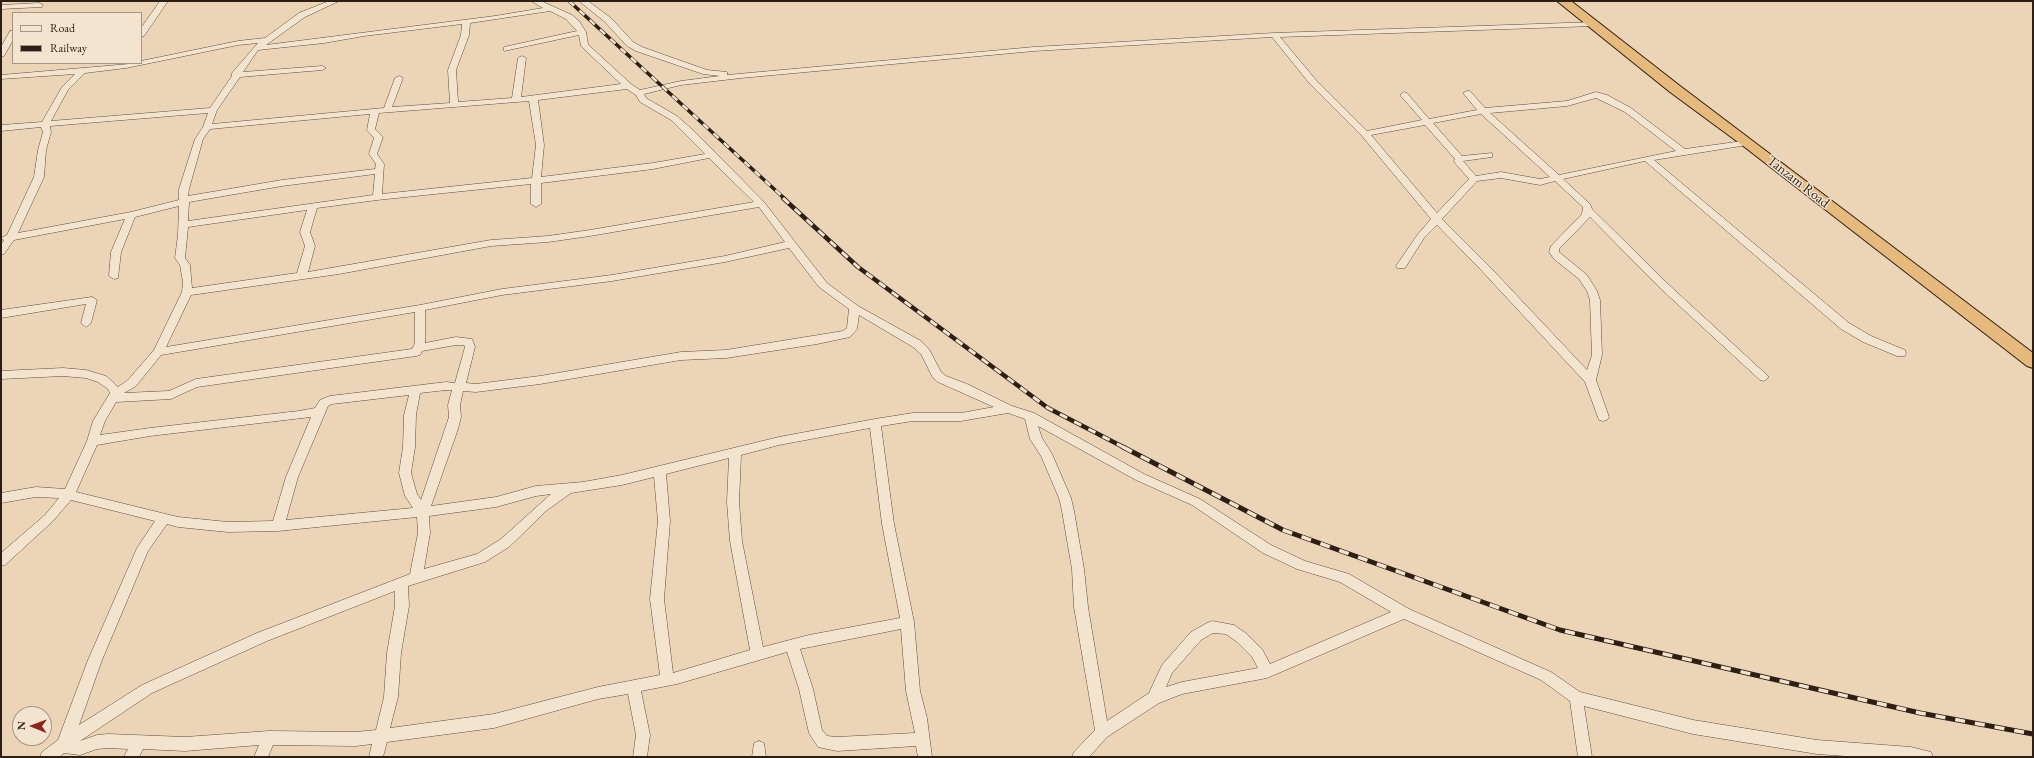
<!DOCTYPE html>
<style>
body{margin:0}
#map{position:relative;width:2034px;height:758px;overflow:hidden;background:#ecd5b7;font-family:"EB Garamond",serif}
canvas{display:block}
.frame{position:absolute;inset:0;border:2px solid #2d1f15;pointer-events:none}
.legend{position:absolute;left:12px;top:12px;width:130px;height:52px;box-sizing:border-box;background:#f3e4d0;border:1px solid #a49585;margin:0;padding:5px 7px;list-style:none;font-size:12px;color:#2d1f15}
.legend li{display:flex;align-items:center;gap:8px;height:20px}
.legend b{width:20px;border:1px solid #a49585}
.north{position:absolute;left:12px;top:706px;width:40px;height:40px;box-sizing:border-box;background:#f3e4d0;border:1px solid #a49585;border-radius:50%;rotate:271deg;font-size:11px;font-weight:700;line-height:16px;text-align:center;color:#2d1f15}
.north::after{content:'';display:block;margin:auto;width:14px;height:18px;background:#8f2418;clip-path:polygon(50% 0,100% 100%,50% 72%,0 100%)}
</style>
<div id="map">
<canvas width="2034" height="758"></canvas>
<div class="frame"></div>
<ul class="legend">
<li><b style="height:5px;background:#f3e4d0"></b>Road</li>
<li><b style="height:5px;background:#2d1f15"></b>Railway</li>
</ul>
<div class="north">N</div>
</div>
<script>
const ctx = document.querySelector('canvas').getContext('2d');
ctx.lineJoin = 'round';
const shape = rows => new Path2D(rows.map(r => 'M' + r).join(''));
function trace(path, color, width, dash) { ctx.strokeStyle = color; ctx.lineWidth = width; ctx.lineCap = dash ? 'butt' : 'round'; ctx.setLineDash(dash || []); ctx.stroke(path); }
function fill(path, color) { ctx.fillStyle = color; ctx.fill(path, 'evenodd'); }
function label(font, color, halo, rows, align = 'center') {
  ctx.font = font + ' "EB Garamond",serif'; ctx.lineWidth = 3; ctx.setLineDash([]); ctx.textBaseline = 'middle'; ctx.strokeStyle = halo; ctx.fillStyle = color; for (const [text, x, y, turn = 0] of rows) {
    ctx.save(); ctx.translate(x, y); ctx.rotate((+turn || 0) * Math.PI / 180); ctx.textAlign = isNaN(turn) ? turn : align; if (halo) ctx.strokeText(text, 0, 0); ctx.fillText(text, 0, 0); ctx.restore();
  }
}
const minor = shape([
 [160,1,168,1,144,36,141,36,141,28,160,1],
 [329,1,339,1,305,17,266,45,495,16,543,8,531,1,541,1,572,15,579,21,586,32,588,44,594,50,631,84,640,90,681,81,720,76,703,74,636,51,627,46,605,22,579,1,588,1,611,18,633,42,642,47,707,70,727,72,727,75,1034,47,1274,33,1596,22,1596,26,1593,26,1280,37,1316,80,1367,131,1422,120,1400,95,1404,92,1407,93,1429,119,1477,110,1463,93,1467,91,1470,91,1485,108,1567,101,1596,92,1607,95,1631,108,1685,149,1750,140,1750,144,1747,145,1654,160,1849,323,1871,336,1905,350,1906,353,1905,356,1897,356,1863,342,1841,329,1645,161,1563,179,1590,204,1592,209,1668,284,1769,377,1764,381,1760,380,1660,288,1590,217,1559,249,1559,252,1587,275,1597,291,1600,300,1602,355,1596,380,1609,417,1607,420,1603,421,1599,420,1585,382,1481,270,1437,225,1424,238,1405,268,1397,268,1396,266,1418,234,1431,219,1362,136,1310,84,1272,37,1034,51,741,78,681,85,644,94,646,98,677,116,694,131,764,202,827,283,858,306,921,341,929,349,941,372,946,376,967,384,1012,406,1034,413,1144,474,1200,499,1271,545,1305,561,1349,574,1409,609,1551,672,1580,692,1693,720,1817,740,1911,747,1931,752,1933,757,1859,757,1817,754,1693,734,1584,706,1592,757,1578,757,1570,701,1541,680,1404,619,1267,678,1182,694,1159,703,1107,737,1089,757,1072,757,1074,752,1095,730,1074,607,1072,569,1062,511,1059,498,1041,456,1030,439,1025,419,1008,413,961,421,913,421,881,426,894,524,914,622,920,691,927,718,932,757,918,757,916,746,837,751,818,747,809,733,799,689,787,652,677,684,641,691,650,735,647,757,633,757,636,735,628,694,598,699,494,728,387,742,383,757,369,757,372,744,356,746,273,745,268,757,254,757,259,745,185,751,143,749,139,757,124,757,128,749,108,748,97,749,80,755,64,753,59,757,40,757,42,752,58,740,88,660,137,548,155,521,71,500,53,521,5,565,1,566,1,553,45,515,59,498,36,497,1,503,1,493,36,487,65,489,87,441,93,421,110,393,108,389,98,382,86,378,63,376,1,379,1,371,63,368,86,370,106,376,118,387,128,380,154,350,182,292,183,282,180,265,175,258,178,235,179,206,135,217,121,252,118,278,114,279,109,276,111,252,125,219,14,240,4,254,1,255,1,245,4,240,1,238,7,235,34,177,38,150,43,132,41,127,1,131,1,125,42,122,62,87,75,74,1,79,1,75,141,63,141,61,238,41,265,38,299,13,329,1],
 [550,11,566,19,577,31,504,47,504,51,579,35,581,46,621,84,521,97,526,58,522,56,518,58,512,98,458,102,456,70,469,35,470,23,550,11],
 [462,24,461,35,448,70,450,103,392,107,403,78,399,76,395,78,384,108,212,124,217,110,240,77,322,70,326,68,322,66,243,72,258,50,324,43,364,36,462,24],
 [258,43,232,73,232,76,210,108,51,121,68,90,85,73,126,68,238,45,258,43],
 [627,89,636,95,640,102,671,120,705,154,653,163,541,177,544,145,538,100,627,89],
 [1596,98,1625,112,1676,151,1559,175,1490,113,1567,106,1596,98],
 [529,101,536,145,532,178,382,194,384,164,377,154,383,137,375,129,379,113,529,101],
 [208,113,203,127,195,139,179,189,179,200,131,212,18,233,44,177,46,150,51,132,50,126,208,113],
 [370,114,367,130,374,138,369,154,376,164,375,169,282,180,188,196,189,189,203,139,210,129,370,114],
 [1481,114,1550,177,1540,179,1501,172,1476,176,1463,161,1492,157,1492,153,1462,156,1433,123,1481,114],
 [1425,125,1455,159,1454,161,1455,163,1469,179,1437,213,1371,135,1425,125],
 [709,158,754,202,590,230,548,236,491,240,308,272,315,246,310,232,317,208,377,200,531,184,531,204,536,207,541,204,541,183,653,169,709,158],
 [375,174,373,195,188,221,189,202,282,186,375,174],
 [1501,178,1540,185,1555,181,1583,207,1582,214,1551,246,1549,252,1554,259,1579,279,1587,291,1590,300,1592,355,1587,370,1489,266,1442,219,1477,181,1501,178],
 [759,207,785,242,725,256,612,275,502,289,420,305,166,347,191,295,339,274,491,246,548,242,590,236,759,207],
 [307,210,300,232,305,246,297,273,192,288,190,265,185,258,188,227,307,210],
 [789,248,819,287,849,309,847,328,843,331,726,350,681,352,540,376,476,384,466,383,475,347,472,339,456,337,425,343,425,310,502,295,612,281,725,262,789,248],
 [415,312,415,343,412,349,196,379,169,391,124,393,136,386,161,355,415,312],
 [859,315,913,347,921,354,933,378,938,382,994,407,961,413,913,413,875,419,779,437,622,475,583,482,536,486,496,497,431,506,458,429,461,417,460,405,463,391,476,392,540,384,681,360,726,358,817,344,850,337,857,329,859,315],
 [456,345,464,345,465,347,455,383,446,382,330,396,320,400,315,408,299,411,150,428,100,435,105,421,116,402,171,399,197,387,416,356,420,355,422,351,456,345],
 [446,390,452,390,448,405,449,417,421,500,417,494,411,473,415,447,416,415,420,393,446,390],
 [409,395,404,415,403,447,399,473,405,496,413,508,286,520,298,477,328,406,332,404,409,395],
 [311,417,286,477,273,521,228,522,178,517,76,492,97,445,150,436,311,417],
 [1038,426,1136,480,1192,505,1263,553,1297,569,1340,582,1391,612,1270,664,1262,649,1247,634,1234,625,1212,621,1207,623,1191,632,1162,665,1149,693,1107,721,1088,607,1084,569,1074,511,1071,498,1052,454,1042,438,1038,426],
 [870,428,882,524,900,618,809,635,763,647,742,541,739,502,741,455,779,445,870,428],
 [729,458,727,502,730,541,750,650,673,673,664,599,670,521,666,474,729,458],
 [654,477,658,521,650,599,660,675,598,687,494,714,390,728,398,697,401,653,409,606,408,586,485,562,509,547,546,511,571,493,622,485,654,477],
 [551,494,501,539,477,554,424,569,430,533,429,516,496,507,536,496,551,494],
 [417,517,418,533,410,574,257,633,142,685,79,725,102,660,148,551,167,524,178,527,228,532,278,531,417,517],
 [395,591,395,606,387,653,384,697,376,730,356,732,269,731,185,737,108,734,97,735,80,741,152,693,267,641,395,591],
 [901,629,906,691,915,733,837,737,827,736,822,730,813,689,800,649,901,629],
 [1213,633,1226,634,1237,642,1252,657,1258,668,1182,682,1166,687,1172,673,1201,640,1213,633],
 [39,3,43,5,42,7,1,9,1,5,39,3],
 [10,31,13,31,13,40,4,56,1,56,1,47,10,31],
 [92,297,97,300,91,323,86,327,81,323,86,304,1,318,1,310,92,297],
 [759,741,764,743,766,757,752,757,754,743,759,741]
]);
const trunk = shape([
 [1557,1,1571,1,1680,86,2033,353,2033,368,2027,366,1742,145,1670,92,1557,1]
]);
trace(minor, '#5d4c3e', 1);
trace(trunk, '#2d1f15', 2);
fill(minor, '#f3e4d0');
fill(trunk, '#e6ba7c');
const railFar2 = shape([
 [569,1,785,199]
]);
const railFar1 = shape([
 [783,198,858,267,1048,408,1125,448]
]);
const rail = shape([
 [1123,447,1283,530,1560,630,1920,713,2033,734]
]);
trace(railFar2, '#2d1f15', 3.5);
trace(railFar1, '#2d1f15', 4.5);
trace(rail, '#2d1f15', 5);
trace(railFar2, '#f3e4d0', 2.5, [7]);
trace(railFar1, '#f3e4d0', 3, [8]);
trace(rail, '#f3e4d0', 3.5, [10]);
label('14px', '#2d1f15', '#f3e4d0', [
 ["Tanzam Road",1798,182,38]
]);
</script>
